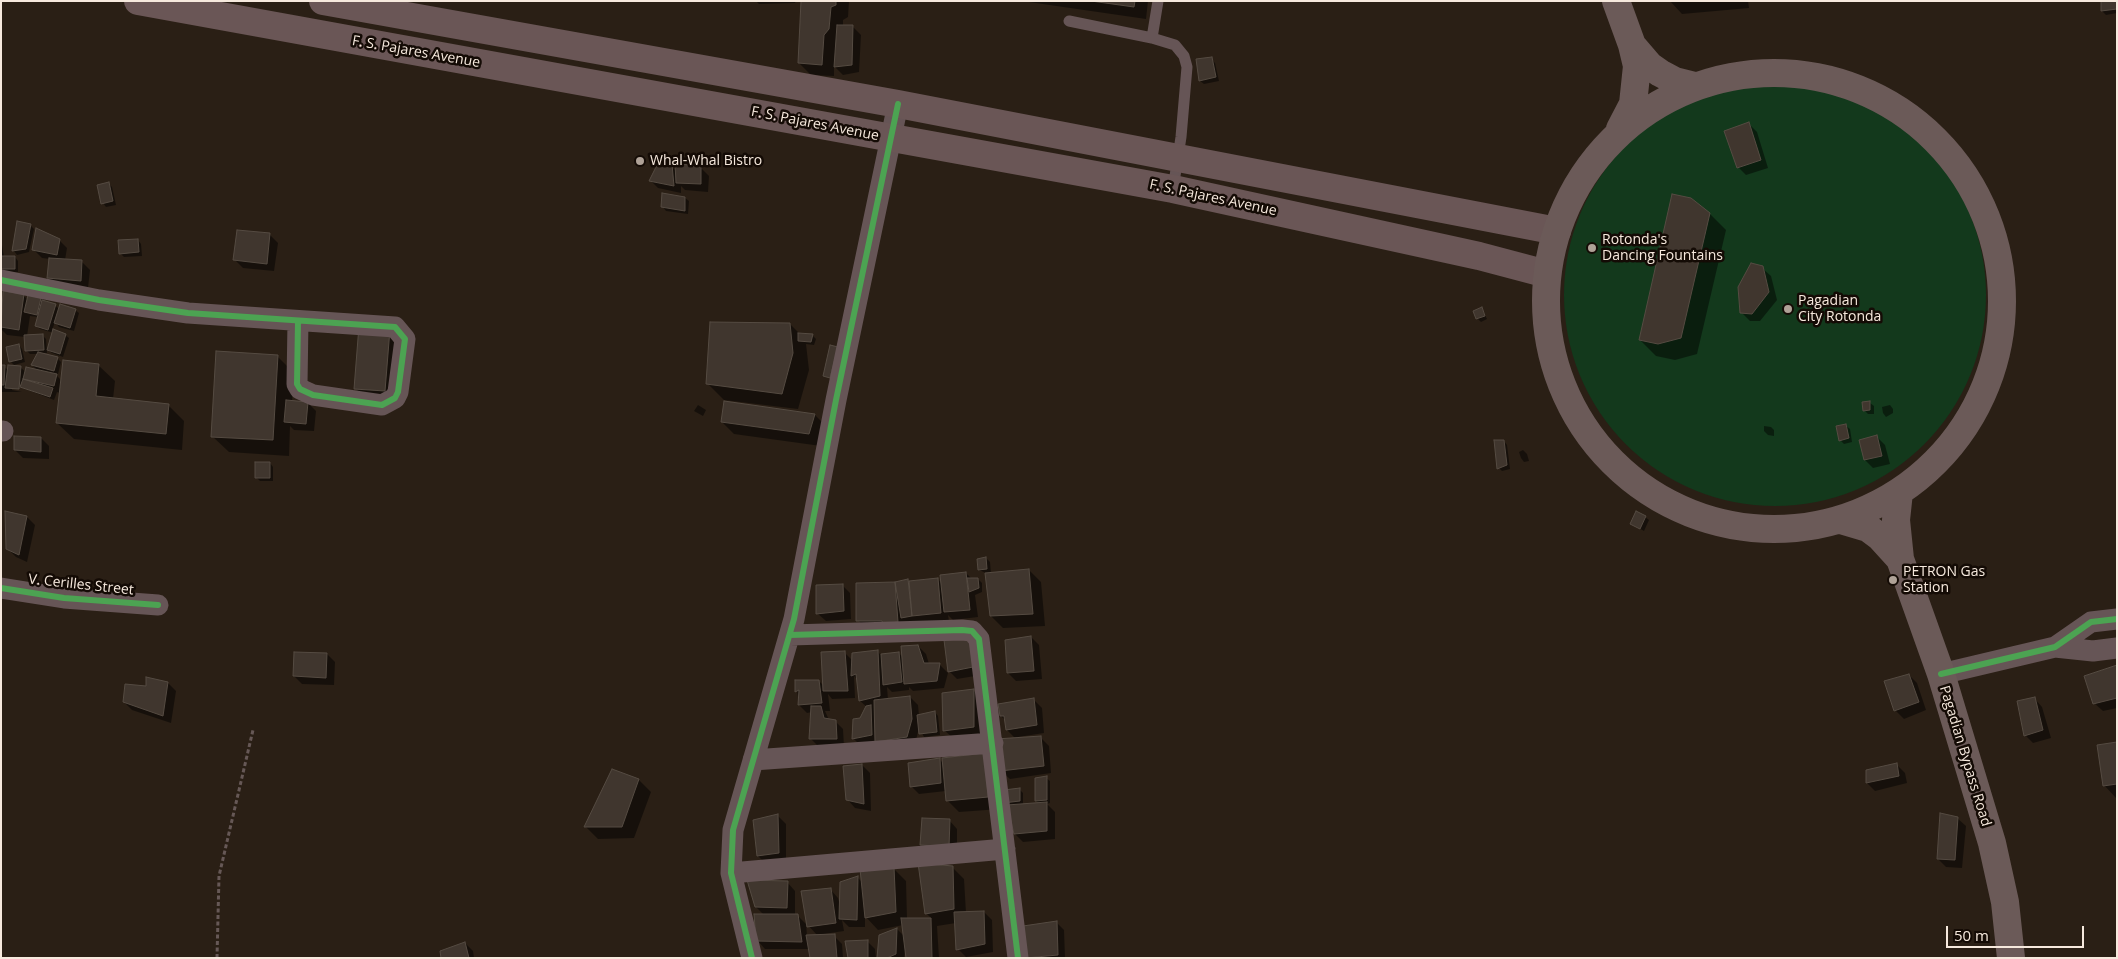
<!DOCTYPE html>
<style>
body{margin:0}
#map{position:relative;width:2118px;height:959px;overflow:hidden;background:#2a1f15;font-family:"Open Sans",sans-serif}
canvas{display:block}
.frame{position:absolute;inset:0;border:2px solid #f6e9dd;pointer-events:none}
.scale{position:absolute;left:1946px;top:926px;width:138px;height:22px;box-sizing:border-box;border:2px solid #f6e9dd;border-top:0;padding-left:6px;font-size:15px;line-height:18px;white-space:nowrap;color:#f6e9dd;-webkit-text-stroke:4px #140b05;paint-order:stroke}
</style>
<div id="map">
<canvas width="2118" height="959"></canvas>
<div class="frame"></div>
<div class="scale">50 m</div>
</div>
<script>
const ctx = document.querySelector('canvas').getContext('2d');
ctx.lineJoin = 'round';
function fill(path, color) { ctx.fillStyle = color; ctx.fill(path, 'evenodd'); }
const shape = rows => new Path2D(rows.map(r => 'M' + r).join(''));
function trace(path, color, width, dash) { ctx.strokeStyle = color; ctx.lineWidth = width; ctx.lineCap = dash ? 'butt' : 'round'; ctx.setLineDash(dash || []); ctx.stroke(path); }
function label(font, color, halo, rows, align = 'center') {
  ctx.font = font + ' "Open Sans",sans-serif'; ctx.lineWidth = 5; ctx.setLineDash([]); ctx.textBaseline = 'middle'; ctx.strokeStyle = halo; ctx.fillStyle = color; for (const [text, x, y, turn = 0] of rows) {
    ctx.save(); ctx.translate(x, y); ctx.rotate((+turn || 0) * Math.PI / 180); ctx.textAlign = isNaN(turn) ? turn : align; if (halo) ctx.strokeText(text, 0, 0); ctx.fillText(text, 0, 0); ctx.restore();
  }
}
fill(shape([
 '1564 295a211 211 0 1 1 422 0a211 211 0 1 1-422 0Z'
]), '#13391c');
fill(shape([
 [756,1,796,1,795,3,759,4],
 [802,1,849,1,848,17,843,20,843,26,853,27,861,35,859,72,843,75,834,66,834,76,811,75,799,63],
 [1022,1,1148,1,1146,19],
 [1748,1,1749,8,1682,14,1670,1],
 [2102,1,2117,1,2117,13,2106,15,2102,11],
 [1211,59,1215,63,1219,81,1204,84,1200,81],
 [1749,124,1757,132,1768,168,1746,175,1738,167],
 [671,166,676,171,701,168,709,176,708,192,685,190,681,186,681,193,658,188,650,180],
 [108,183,112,187,116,205,106,207,103,203],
 [685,198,689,201,688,214,666,211,663,207],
 [1710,214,1726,230,1697,354,1675,360,1656,356,1640,340],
 [18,223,30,225,34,229,29,252,17,255,14,251],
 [270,235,278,243,274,271,243,268,235,260],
 [1,239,4,257,15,257,18,261,18,272,6,273,2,269],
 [59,240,67,248,65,260,82,262,90,270,88,288,56,286,48,278,50,259,42,258,34,250],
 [138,240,141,244,142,256,124,257,120,253],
 [1762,268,1771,276,1777,300,1760,321,1750,321,1742,313],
 [23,295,28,300,41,299,55,305,60,310,75,310,79,313,74,331,59,327,55,322,52,330,65,335,69,338,63,357,52,353,48,350,54,333,40,329,36,326,38,317,30,316,27,336,42,335,46,339,47,353,40,353,57,358,61,362,58,374,54,373,62,381,98,365,115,381,113,399,168,405,184,421,182,450,74,439,57,423,60,393,57,392,54,400,23,388,12,387,12,390,22,392,1,392,1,366,9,370,9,366,21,368,26,372,38,371,32,365,39,354,30,354,26,350,25,337,7,335,2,330,1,336,1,299],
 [1482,309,1487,319,1481,322,1477,318],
 [790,324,800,334,812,335,816,339,814,345,806,344,809,370,798,409,724,400,708,384],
 [390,330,402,342,397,403,368,400,355,388],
 [19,345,22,349,25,362,14,365,10,361],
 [277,356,294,373,292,402,308,403,316,411,314,431,294,430,290,426,289,456,229,452,212,436],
 [1870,403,1874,406,1874,414,1868,414,1864,410],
 [698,405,706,410,703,416,694,411],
 [1890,405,1893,409,1893,413,1886,417,1883,413,1882,407],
 [815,415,827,427,821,446,734,434,722,422],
 [1764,426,1771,427,1774,430,1774,436,1768,435,1764,431],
 [1846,426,1850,429,1852,442,1844,444,1840,440],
 [1877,437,1885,445,1890,464,1873,468,1865,460,1860,441],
 [41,438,49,446,49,459,23,458,15,450],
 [1504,441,1507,445,1510,469,1502,471,1499,468],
 [1523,450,1527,454,1529,461,1524,462,1521,458,1519,452],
 [270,463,273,467,273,481,260,481,256,477],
 [27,517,35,525,27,562,16,557,7,548],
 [1645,517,1649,520,1644,531,1632,524],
 [986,558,990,562,991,574,1029,570,1041,582,1045,626,1003,628,991,616,986,573,979,570],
 [966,573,972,579,978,579,982,583,982,592,975,595,978,617,953,620,948,615,949,621,870,633,858,620,857,584,938,579,942,584],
 [842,585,850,593,851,619,826,621,817,613],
 [1031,637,1039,645,1042,679,1016,681,1008,673],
 [945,641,981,675,957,679,949,671],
 [918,646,926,654,929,664,940,665,948,673,944,688,913,691,909,687,909,690,892,692,887,687,888,700,910,697,918,705,919,716,935,712,938,716,940,735,924,737,919,727,915,745,861,746,853,738,867,707,860,701,858,681,854,676,855,698,832,699,828,694,830,711,825,711,829,720,835,721,843,729,844,747,819,747,811,739,812,712,807,713,799,705,796,681,819,681,824,686,844,652,853,661,878,652,881,655,899,653,903,658],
 [327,654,335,662,334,685,302,684,294,676],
 [2117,666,2117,708,2103,711,2094,703],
 [1909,675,1917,683,1926,710,1904,719,1896,711,1885,681],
 [168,683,176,691,171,723,132,710,124,702,147,687],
 [973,690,981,698,981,735,953,738,944,730],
 [2034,698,2042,707,2051,738,2033,743,2025,735],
 [1034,700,1042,708,1044,733,1018,737,1018,739,1041,738,1049,746,1051,773,1010,779,1001,771,1016,739,1007,730,1006,721,1001,716],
 [2117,743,2117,798,2116,798,2104,785],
 [985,754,1000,809,959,812,947,800,946,791,919,794,911,786,940,760,944,764],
 [862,765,870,773,871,811,855,808,847,799],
 [1897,765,1905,773,1907,783,1875,791,1867,783],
 [612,771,639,780,651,792,634,838,598,839,586,827],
 [1046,778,1050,781,1050,803,1047,804,1055,812,1055,839,1023,842,1015,834,1005,802,1019,789,1023,793,1023,805,1040,804,1036,801],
 [778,816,786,824,786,861,766,864,758,856],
 [1957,818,1966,826,1962,868,1946,867,1938,859],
 [949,820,957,829,957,855,929,852,921,844],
 [952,867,964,879,966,913,984,912,992,920,993,952,966,957,958,949,956,923,937,926,939,958,907,958,906,944,904,958,878,958,897,929,905,937,903,925,878,930,865,916,865,927,849,927,842,920,844,931,817,935,806,923,807,936,834,936,842,944,843,958,812,958,810,949,765,949,757,940,764,915,756,907,787,882,795,891,795,915,797,915,808,926,830,889,838,898,840,906,857,877,862,882,893,868,906,881,907,919,932,919,926,913],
 [1056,922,1064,930,1065,958,1027,958],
 [867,941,875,949,876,958,849,958],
 [465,943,473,951,474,958,442,958]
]), '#0007');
const building = shape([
 [801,1,836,1,836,5,831,7,829,29,824,35,822,65,798,63,801,1],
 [1091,1,1135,1,1134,7,1091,1],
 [2101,1,2117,1,2117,9,2101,11,2101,1],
 [837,25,853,25,852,65,834,67,837,25],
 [1212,57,1216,77,1199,81,1196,59,1212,57],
 [1749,122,1761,160,1737,168,1724,131,1749,122],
 [658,163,672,164,674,186,649,181,658,163],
 [675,163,701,167,701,184,676,183,675,163],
 [109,182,113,201,101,204,97,185,109,182],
 [662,193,685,197,685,211,661,207,662,193],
 [1672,194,1691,198,1710,213,1681,338,1658,344,1639,340,1672,194],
 [17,221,31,224,26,249,12,251,17,221],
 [36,228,60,239,57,255,32,250,36,228],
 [237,230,270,233,267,264,233,260,237,230],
 [138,239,139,252,119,254,118,240,138,239],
 [1,256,15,256,15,269,1,269,1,256],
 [49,258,82,260,81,281,47,278,49,258],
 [1751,263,1763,266,1769,292,1752,314,1740,313,1738,287,1751,263],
 [3,291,24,294,19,330,1,327,3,291],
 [28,295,41,298,37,315,24,312,28,295],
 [42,300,56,304,48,330,35,326,42,300],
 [60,304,76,309,70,328,54,323,60,304],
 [1482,307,1485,316,1476,319,1473,311,1482,307],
 [710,322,790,323,793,353,782,394,706,384,710,322],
 [359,326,390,329,385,391,354,389,359,326],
 [53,329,66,334,60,354,47,350,53,329],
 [798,333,813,334,811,342,798,341,798,333],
 [43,334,44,350,25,351,24,335,43,334],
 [19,344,22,359,9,362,6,347,19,344],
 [830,345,838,347,830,378,823,376,830,345],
 [216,351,278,355,273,440,211,437,216,351],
 [38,352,58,357,54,371,31,365,38,352],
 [63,360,99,364,96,396,169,404,166,434,56,423,63,360],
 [1,365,5,365,4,385,1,385,1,365],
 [8,365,21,366,19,389,5,388,8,365],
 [26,367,57,374,54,386,23,379,26,367],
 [23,379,53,388,50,397,20,387,23,379],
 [286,400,308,402,306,424,284,422,286,400],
 [724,401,815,414,809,434,721,422,724,401],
 [1870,401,1870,410,1863,411,1862,402,1870,401],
 [1846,424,1849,438,1839,441,1836,426,1846,424],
 [1877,435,1882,456,1864,460,1859,440,1877,435],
 [14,436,41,437,41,452,14,450,14,436],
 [1494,440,1504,440,1507,465,1497,469,1494,440],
 [255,462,270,462,270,478,255,478,255,462],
 [5,511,27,516,19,555,6,549,5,511],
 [1636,511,1646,516,1640,529,1630,524,1636,511],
 [986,557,987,569,978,570,977,559,986,557],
 [1029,569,1033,614,990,616,985,573,1029,569],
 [966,572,970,610,944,612,940,575,966,572],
 [938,578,941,613,912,616,909,581,938,578],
 [967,578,978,578,979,588,969,592,967,578],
 [908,579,912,616,901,618,895,582,908,579],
 [895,582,898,622,883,624,882,621,856,621,856,583,895,582],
 [843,584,844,611,816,614,816,585,843,584],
 [969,636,973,667,948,672,944,640,969,636],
 [1031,636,1034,671,1007,673,1005,640,1031,636],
 [918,645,924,663,940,663,937,681,904,684,901,646,918,645],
 [878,650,880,696,859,701,856,674,851,676,852,653,878,650],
 [845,651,848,691,823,691,821,652,845,651],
 [294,652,327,653,326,678,293,676,294,652],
 [899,652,902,682,883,685,881,654,899,652],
 [2117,665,2117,698,2093,704,2084,676,2117,665],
 [1909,674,1919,702,1894,711,1884,681,1909,674],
 [146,677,168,682,163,716,123,702,125,684,146,686,146,677],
 [795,680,819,680,822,703,798,705,799,690,795,692,795,680],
 [974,689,974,727,943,731,942,693,974,689],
 [910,696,912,719,907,737,875,742,874,700,910,696],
 [2035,697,2043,730,2024,736,2017,701,2035,697],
 [1034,698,1037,725,1006,730,1004,716,1000,716,998,704,1034,698],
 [871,705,872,735,852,739,853,719,860,718,866,706,871,705],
 [811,706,821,706,824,718,836,720,837,739,809,739,811,706],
 [935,711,937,732,919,734,917,715,935,711],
 [1041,736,1044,766,1000,771,996,739,1041,736],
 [2117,742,2117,784,2103,786,2097,745,2117,742],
 [985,753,988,797,946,801,942,758,985,753],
 [940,758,941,783,910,787,908,763,940,758],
 [1897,763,1899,776,1866,783,1866,770,1897,763],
 [862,764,864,804,846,800,843,766,862,764],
 [612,769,639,779,622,827,584,827,612,769],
 [1047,776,1047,800,1035,801,1035,778,1047,776],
 [1020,788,1020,801,1003,803,1004,790,1020,788],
 [1047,802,1047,831,1014,834,1007,805,1047,802],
 [1940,813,1958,817,1955,860,1937,859,1940,813],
 [778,814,779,853,757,856,753,820,778,814],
 [922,818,950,819,949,847,920,845,922,818],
 [918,863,953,866,954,909,925,914,918,863],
 [894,867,896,912,865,918,860,869,894,867],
 [858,876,857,920,839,919,840,882,858,876],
 [747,880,788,881,787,908,755,907,747,880],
 [831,888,836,923,807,927,801,891,831,888],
 [984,911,985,944,956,950,954,912,984,911],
 [754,914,798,914,802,942,756,941,754,914],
 [901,918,931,918,932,958,906,958,901,918],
 [1057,921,1058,955,1025,958,1023,926,1057,921],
 [897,928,896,954,887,958,877,958,879,935,897,928],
 [835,934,837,958,810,958,806,935,835,934],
 [868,940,868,958,848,958,845,941,868,940],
 [465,942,469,958,441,958,440,951,465,942]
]);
fill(building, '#40362e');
trace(building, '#554b42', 1);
trace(shape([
 [217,958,219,876,253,730]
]), '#665856', 3, [4, 2.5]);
trace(shape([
 [1069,21,1152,38,1158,1],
 [1152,38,1175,45,1184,56,1187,67,1181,137,1173,189]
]), '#665556', 11);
trace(shape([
 [1,280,99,300,188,313,395,327,405,339,398,392,395,398,382,405,313,395,300,389,297,384,298,321],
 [1,431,3,431],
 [1,588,64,598,158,605],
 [790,635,962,630,972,631,979,639,1018,958],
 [2055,647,2093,651,2117,648],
 [1941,674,2055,647,2091,622,2117,619],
 [753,760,993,743],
 [731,873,1005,849],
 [752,958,731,873,733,830,794,619,836,400,898,104]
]), '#665556', 21);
trace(shape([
 [138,1,1173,189,1479,256,1547,274],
 [323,1,898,104,1557,231]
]), '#6a5656', 28);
trace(shape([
 [1616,1,1632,45,1637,66,1633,104,1620,129],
 [1632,45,1650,66,1660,73,1675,81,1695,86],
 '1546 301a228 228 0 1 1 456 0a228 228 0 1 1-456 0Z',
 [1899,492,1896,520,1900,559,1941,674,1992,843,2005,902,2011,958],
 [1841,520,1868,528,1880,537,1900,559]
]), '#6b5a58', 28);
trace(shape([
 [1,280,99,300,188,313,395,327,405,339,398,392,395,398,382,405,313,395,300,389,297,384,298,321],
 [1,588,64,598,158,605],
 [790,635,962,630,972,631,979,639,1018,958],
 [1941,674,2055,647,2091,622,2117,619],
 [752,958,731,873,733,830,794,619,836,400,898,104]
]), '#4ca352', 6);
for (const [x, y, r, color] of [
 [640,161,5,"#afa297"],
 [1592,248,5,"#afa297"],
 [1788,309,5,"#afa297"],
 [1893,580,5,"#afa297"]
]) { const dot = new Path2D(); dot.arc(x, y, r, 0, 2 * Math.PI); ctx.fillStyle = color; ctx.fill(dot); trace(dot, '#140b05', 2); }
label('14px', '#f6e9dd', '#140b05', [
 ["F. S. Pajares Avenue",416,52,10],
 ["F. S. Pajares Avenue",815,124,11],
 ["F. S. Pajares Avenue",1213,198,12],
 ["V. Cerilles Street",81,585,6],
 ["Pagadian Bypass Road",1965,756,73]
]);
label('14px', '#f6e9dd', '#140b05', [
 ["Whal-Whal Bistro",650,161],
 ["Rotonda's",1602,240],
 ["Dancing Fountains",1602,256],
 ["Pagadian",1798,301],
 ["City Rotonda",1798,317],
 ["PETRON Gas",1903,572],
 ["Station",1903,588]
], 'left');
</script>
